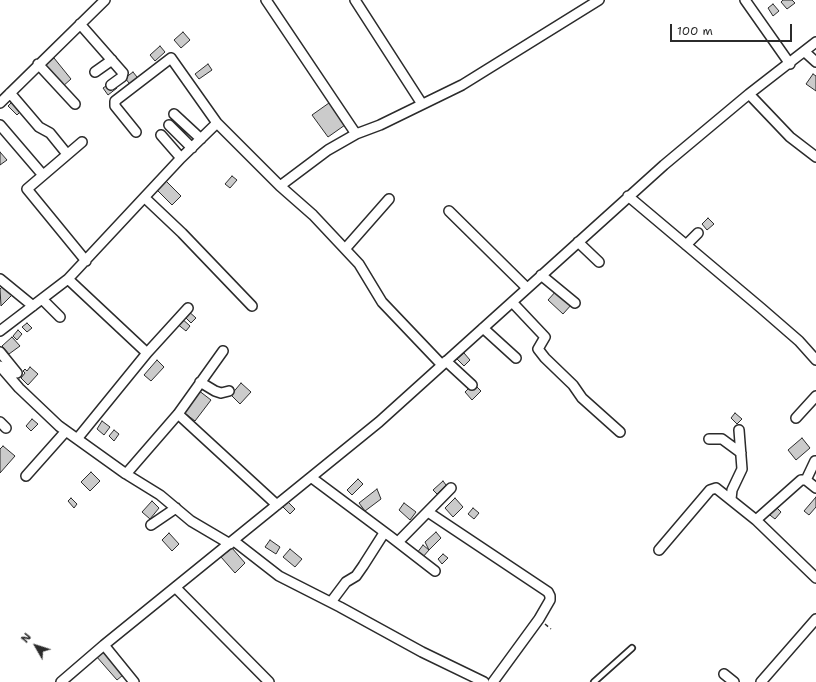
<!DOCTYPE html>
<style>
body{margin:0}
#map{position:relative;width:816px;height:682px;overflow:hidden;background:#fff;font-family:"Shantell Sans",sans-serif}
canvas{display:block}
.north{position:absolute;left:16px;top:626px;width:40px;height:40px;-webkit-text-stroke:3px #fff;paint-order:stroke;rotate:309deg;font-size:11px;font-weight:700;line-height:16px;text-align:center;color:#2b2b2b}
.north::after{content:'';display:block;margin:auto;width:14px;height:18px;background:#2b2b2b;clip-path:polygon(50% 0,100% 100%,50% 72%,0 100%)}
.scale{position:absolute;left:670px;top:24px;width:122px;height:18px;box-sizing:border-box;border:2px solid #2b2b2b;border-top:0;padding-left:5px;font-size:12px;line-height:14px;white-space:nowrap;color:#2b2b2b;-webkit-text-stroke:3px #fff;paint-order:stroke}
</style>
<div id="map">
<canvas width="816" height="682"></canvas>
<div class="north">N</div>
<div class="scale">100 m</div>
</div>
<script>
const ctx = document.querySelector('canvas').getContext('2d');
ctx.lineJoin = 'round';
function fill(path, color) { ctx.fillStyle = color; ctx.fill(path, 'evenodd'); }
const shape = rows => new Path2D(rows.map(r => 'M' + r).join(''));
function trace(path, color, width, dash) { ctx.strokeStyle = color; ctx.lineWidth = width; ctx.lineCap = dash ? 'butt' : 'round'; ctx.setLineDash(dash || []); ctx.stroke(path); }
const building = shape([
 [783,0,792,0,795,3,787,9,781,2,783,0],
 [773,4,779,11,773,16,768,8,773,4],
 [183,32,190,40,181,48,174,40,183,32],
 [160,46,165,52,155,61,150,55,160,46],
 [54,58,71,79,62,87,45,65,54,58],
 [208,64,212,70,199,79,195,74,208,64],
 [133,72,141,82,133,88,125,78,133,72],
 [813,74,816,76,816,91,806,84,813,74],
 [112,82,117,88,108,95,103,88,112,82],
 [13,101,22,110,17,115,8,106,13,101],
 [329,103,345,125,328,137,312,115,329,103],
 [0,152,7,160,0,165,0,152],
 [232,176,237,180,230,188,225,184,232,176],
 [164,179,181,196,172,205,155,188,164,179],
 [708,218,714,224,707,230,702,224,708,218],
 [5,284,14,293,1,306,0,289,5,284],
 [557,290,572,304,563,314,548,300,557,290],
 [187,310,196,318,191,323,183,315,187,310],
 [180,317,190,326,186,331,176,323,180,317],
 [27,323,32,328,27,332,22,327,27,323],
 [18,330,22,334,17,340,13,336,18,330],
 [12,337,20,346,9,354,2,346,12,337],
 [464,353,470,360,464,366,457,359,464,353],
 [157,360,164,367,151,381,144,375,157,360],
 [30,367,38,374,28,385,21,378,25,373,23,371,25,369,27,371,30,367],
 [241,383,251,392,240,404,231,395,241,383],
 [476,386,481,391,472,400,465,392,469,388,472,390,476,386],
 [198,390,211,400,195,421,182,411,198,390],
 [735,413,742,419,737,424,731,418,735,413],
 [32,419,38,424,31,431,26,426,32,419],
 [102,421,110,427,104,435,97,429,102,421],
 [114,430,119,434,114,441,109,436,114,430],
 [802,438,810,448,796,460,788,450,802,438],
 [3,446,15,456,0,473,0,449,3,446],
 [91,472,100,481,90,491,81,482,91,472],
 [358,479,363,484,352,495,347,490,358,479],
 [443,481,446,485,437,494,433,490,443,481],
 [377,489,381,499,365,511,359,503,377,489],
 [816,497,816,507,809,515,804,511,816,497],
 [71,498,77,504,74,508,68,501,71,498],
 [455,498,463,507,453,517,445,508,455,498],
 [286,500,295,509,290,514,281,505,286,500],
 [152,501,159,508,150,519,142,512,152,501],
 [404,503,416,512,410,520,399,510,404,503],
 [773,504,781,512,775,519,766,512,773,504],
 [473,508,479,513,474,519,468,514,473,508],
 [436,532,441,538,429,550,425,542,436,532],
 [169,533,179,544,172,551,162,540,169,533],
 [270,540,280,547,276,554,265,547,270,540],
 [423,545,429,550,422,558,417,553,423,545],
 [232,548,245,563,235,573,221,557,232,548],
 [290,549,302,559,295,567,283,557,290,549],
 [443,554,448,558,442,564,438,559,443,554],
 [102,650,123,675,117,680,96,656,102,650]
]);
fill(building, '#cbcbcb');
trace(building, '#2b2b2b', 1);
const service = shape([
 [594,682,632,648]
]);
const minor = shape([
 [266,0,356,134],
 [355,0,422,104],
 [745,0,790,64],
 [80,24,123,73,122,77,111,85],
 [805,52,816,62],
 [38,64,75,104],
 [95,72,112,60],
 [10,93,39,127,50,133,67,154],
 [749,94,790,137,816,157],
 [0,103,105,0],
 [174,114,201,139],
 [0,125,42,174],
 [169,125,192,148],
 [136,132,115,106,115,101,171,58,217,123,280,186,313,215,359,264,382,302,442,365],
 [161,135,181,158],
 [82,142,27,189,86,261],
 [280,186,328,150,356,134,380,125,462,85,599,0],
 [628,196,761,308,799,341,816,360],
 [145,198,182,233,252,306],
 [449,211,527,288],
 [578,242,599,262],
 [686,245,698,233],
 [345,249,389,199],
 [541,275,575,303],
 [0,279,33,306],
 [68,279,147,353],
 [43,300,60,317],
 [512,302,545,337,538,349,545,358,573,385,582,398,620,432],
 [483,328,516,358],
 [0,331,68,279,181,158,217,123],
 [0,352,17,373],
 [446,361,472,385],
 [0,366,19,388,59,426,126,474,160,495,191,521,230,544],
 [200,382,215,391,221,393,229,391],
 [178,414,277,505],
 [796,418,816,396],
 [0,422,6,428],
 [77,439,147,353,188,308],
 [709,439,722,439,741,453],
 [126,474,178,414,223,351],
 [26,476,66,431],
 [312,478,391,537,435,571],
 [806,480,815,461],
 [731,499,732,490,742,469,739,430],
 [428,512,548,592,550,596,550,600,539,619,493,682],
 [756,520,801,480,806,480,816,488],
 [151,525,176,508],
 [234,541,279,576,340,607,422,652,484,682],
 [398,542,451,488],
 [659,550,710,490,716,488,756,520,816,578],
 [176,588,269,682],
 [331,602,346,582,356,576,363,566,384,533],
 [104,645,134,682],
 [724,674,734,682],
 [61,682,104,645,379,422,664,165,749,94,816,42],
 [761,682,816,619]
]);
trace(service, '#2b2b2b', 8);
trace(minor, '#2b2b2b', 12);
trace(shape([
 [545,624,551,629]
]), '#2b2b2b', 1.5, [4, 3]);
trace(service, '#fff', 4.5);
trace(minor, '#fff', 9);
</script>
